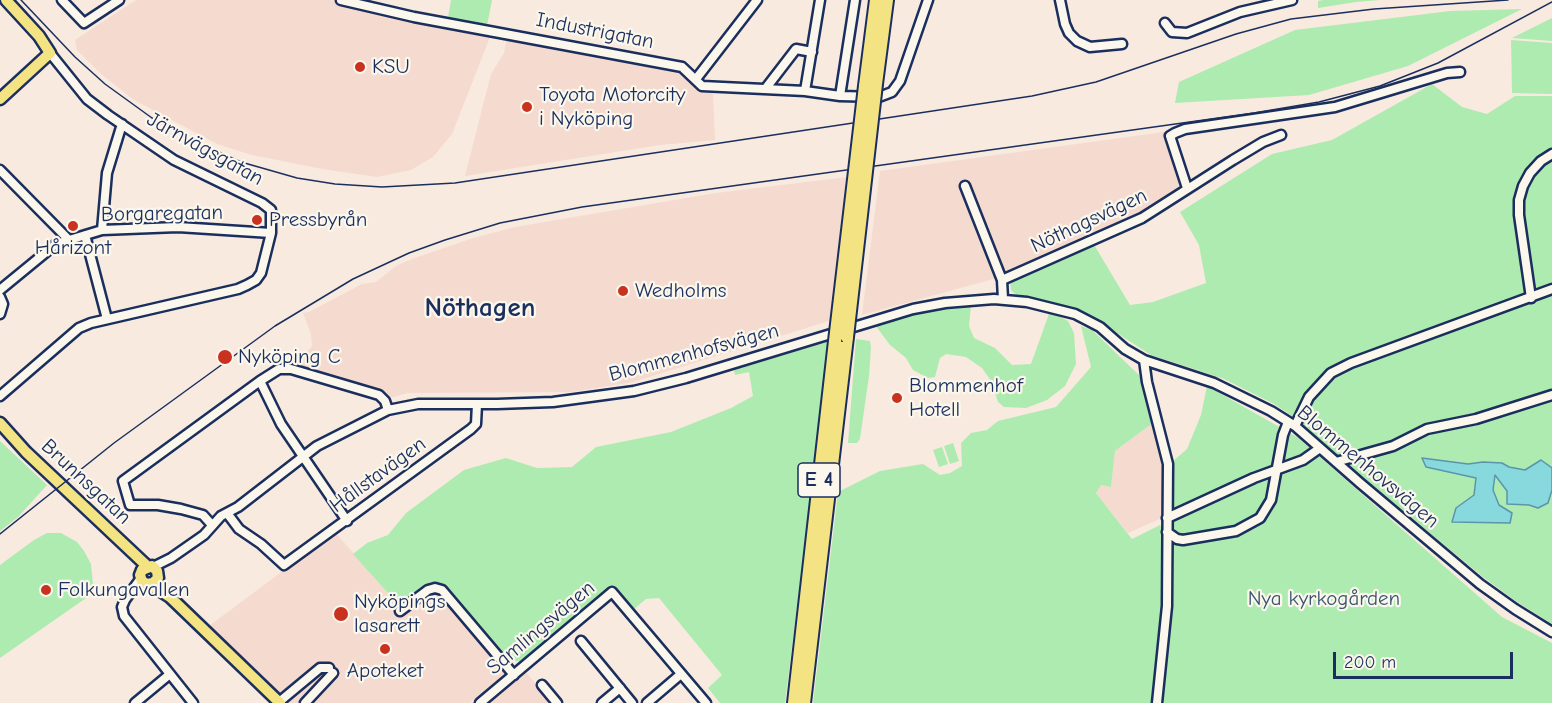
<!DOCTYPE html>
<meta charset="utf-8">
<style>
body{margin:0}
#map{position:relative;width:1552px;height:703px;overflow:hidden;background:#f8eadf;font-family:"Comic Neue",sans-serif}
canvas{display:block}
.scale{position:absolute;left:1333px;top:652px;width:180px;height:27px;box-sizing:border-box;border:3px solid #1b2f5e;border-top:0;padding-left:8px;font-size:18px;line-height:21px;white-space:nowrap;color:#1b2f5e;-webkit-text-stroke:4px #fbf7ec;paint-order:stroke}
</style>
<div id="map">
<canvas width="1552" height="703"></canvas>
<div class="scale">200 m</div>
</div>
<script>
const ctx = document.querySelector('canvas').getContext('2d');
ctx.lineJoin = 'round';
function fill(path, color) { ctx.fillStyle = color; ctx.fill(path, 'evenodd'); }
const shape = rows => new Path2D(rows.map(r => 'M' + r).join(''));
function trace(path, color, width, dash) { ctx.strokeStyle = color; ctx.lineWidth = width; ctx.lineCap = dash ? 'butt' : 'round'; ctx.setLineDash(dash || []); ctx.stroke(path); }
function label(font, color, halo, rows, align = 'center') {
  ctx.font = font + ' "Comic Neue",sans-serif'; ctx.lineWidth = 4.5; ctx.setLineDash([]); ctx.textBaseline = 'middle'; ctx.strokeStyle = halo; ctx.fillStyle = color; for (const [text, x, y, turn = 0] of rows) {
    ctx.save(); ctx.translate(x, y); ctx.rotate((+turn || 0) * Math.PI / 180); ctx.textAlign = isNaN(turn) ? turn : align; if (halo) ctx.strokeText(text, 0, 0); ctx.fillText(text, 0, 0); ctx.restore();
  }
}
fill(shape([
 [136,0,330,0,492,32,452,134,433,157,411,170,377,177,322,169,252,155,217,144,134,100,101,74,77,50,75,40],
 [507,37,678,70,699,92,713,93,715,140,660,145,465,176,491,74,504,53],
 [1164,132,1182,181,1176,190,1123,224,1008,275,862,315,880,171],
 [848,177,832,320,633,382,572,392,408,393,390,398,380,392,312,372,297,363,312,346,311,334,303,313,309,312,362,284,376,282,396,266,412,259,473,238,515,227,716,193],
 [1154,422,1165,464,1164,517,1128,533,1096,493,1101,485,1111,487,1115,451],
 [335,532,388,593,402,602,430,582,501,665,503,673,500,678,470,703,288,703,209,626],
 [525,671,552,703,486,703]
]), '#f5dacf');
fill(shape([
 [451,0,492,0,487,26,448,18],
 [1323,0,1380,0,1356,2,1318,8,1318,1],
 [1522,9,1408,66,1309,95,1175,103,1179,82,1295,30,1450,11],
 [1552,18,1552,41,1512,38],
 [1511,40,1552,43,1552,94,1512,93],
 [1432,84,1462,107,1487,114,1515,96,1552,96,1552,624,1517,602,1483,577,1362,477,1298,420,1274,404,1224,379,1151,355,1089,315,1054,304,1028,299,1016,295,1011,290,1010,281,1093,243,1130,305,1153,302,1206,283,1199,245,1180,212,1272,154,1332,140],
 [971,305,969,326,974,338,995,348,1012,365,1031,364,1050,311,1068,321,1074,333,1076,364,1065,386,1047,400,1026,408,1004,407,998,402,991,381,982,368,966,357,946,354,940,358,935,377,928,378,913,370,906,358,890,345,875,325,925,310],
 [1081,326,1092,330,1140,376,1154,422,1115,451,1111,487,1101,485,1096,493,1132,539,1160,525,1164,529,1162,585,1169,585,1172,462,1187,449,1201,415,1207,386,1297,437,1502,617,1552,643,1552,703,1159,703,1160,673,1155,671,1155,703,813,703,838,492,880,471,923,464,940,475,950,473,962,466,961,443,971,433,987,430,998,421,1056,407,1091,367],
 [856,339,870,341,871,347,869,376,860,439,857,443,848,443],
 [830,341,785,703,720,703,708,688,722,675,659,598,646,599,633,610,613,585,521,661,509,661,442,583,430,582,402,602,388,593,353,554,367,543,388,535,406,513,464,470,506,458,537,468,572,467,596,447,671,432,731,408,753,396,749,372,735,375,734,370],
 [0,441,47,485,18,517,0,531],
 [953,443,959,461,950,464,944,446],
 [942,447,948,464,939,467,933,450],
 [47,533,61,533,77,542,84,551,91,564,93,584,89,596,0,658,0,565,34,540]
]), '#aeebb1');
const water = shape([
 [1422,458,1468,464,1483,462,1502,463,1509,467,1525,470,1541,460,1552,468,1552,490,1548,503,1538,508,1529,505,1507,504,1507,491,1495,475,1493,490,1499,505,1512,513,1510,523,1452,522,1456,508,1474,495,1476,478,1426,467,1422,458]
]);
fill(water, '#87d9de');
trace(water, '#5c95ab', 1.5);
const minor = shape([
 [62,0,84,23,119,0],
 [341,0,414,17,682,67,702,86,805,91,840,96,879,97,892,92,900,81,928,0],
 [1060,0,1065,24,1069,33,1077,41,1090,47,1122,44],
 [1165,23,1172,32,1187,33,1240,12,1292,0],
 [696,79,757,0],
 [766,88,796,49,812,52],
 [805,91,820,0],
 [840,96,855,0],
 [0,170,68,239],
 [965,186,1002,280],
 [1187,188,1170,136,1175,133,1185,129,1335,107,1447,73,1460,72],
 [102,230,107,173,122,124],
 [85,235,107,319],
 [0,290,56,244,102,230,178,227,271,233],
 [0,297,3,304,0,314],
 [1531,298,1519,215,1519,200,1523,186,1530,173,1541,161,1552,154],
 [1003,299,1002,280,1142,218,1233,160,1263,142,1281,135],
 [1144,360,1147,382,1168,464,1167,606,1157,703],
 [260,381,281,424,347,521],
 [0,396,79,328,91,323,238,289,247,285,256,280,261,273,271,233,271,210,262,203,174,160,108,115,87,99,50,53],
 [1295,426,1309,397,1331,373,1351,363,1552,289],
 [1336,462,1393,446,1427,429,1476,419,1552,395],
 [227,513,239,529,261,544,284,565,471,429,476,424,477,404],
 [1167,518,1254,478,1303,460,1320,448],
 [212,525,203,515,181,509,158,505,130,505,123,481,260,381,279,369,291,369,379,395,385,401,388,410],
 [1167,532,1177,539,1183,540,1236,531,1260,518,1271,500,1283,435,1288,422],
 [153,567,171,558,204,535,221,516,238,507,317,446,388,410,418,404,497,404,553,402,634,391,686,378,913,309,945,303,994,299,1027,302,1075,314,1100,327,1125,349,1144,360,1214,383,1271,411,1295,426,1360,483,1480,584,1515,609,1552,632],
 [141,578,125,600,122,607,124,616,193,703],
 [400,611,428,590,435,588,442,590,514,675],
 [581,641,632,703],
 [542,685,557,703],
 [279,702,320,668,329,668],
 [135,703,170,674],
 [305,703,333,673],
 [480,703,612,592,706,703],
 [602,703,620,688],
 [647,703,681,674]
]);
const major = shape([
 [0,99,50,53,39,36,6,0],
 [0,423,26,452,147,566],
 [147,584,153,583,158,578,157,571,152,566,142,570,140,575,142,581,145,583,159,590,170,597,280,703]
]);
const highway = shape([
 [876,84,887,0],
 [865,86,876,0],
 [794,703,835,341],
 [804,703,847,337]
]);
trace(minor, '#1b2f5e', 13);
trace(major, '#1b2f5e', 15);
trace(highway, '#1b2f5e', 16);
trace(minor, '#fbf7ec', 8);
trace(major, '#f4e382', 10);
trace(highway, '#f4e382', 12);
trace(shape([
 [21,0,75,57,105,84,152,118,186,137,241,162,297,178,335,184,382,187,455,183,1032,96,1096,82,1236,34,1291,19,1374,9,1508,0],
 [0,534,114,443,275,326,353,279,409,253,445,240,500,223,582,207,1254,113,1319,102,1380,86,1438,63,1552,2]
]), '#1b2f5e', 1.5);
const highwayBridge = shape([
 [847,337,876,84],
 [835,341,865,86]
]);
trace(highwayBridge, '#1b2f5e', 16, []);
trace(highwayBridge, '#f4e382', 12);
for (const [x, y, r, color] of [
 [360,67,6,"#c8321e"],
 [527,107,6,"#c8321e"],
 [257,220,6,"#c8321e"],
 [73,226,6,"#c8321e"],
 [623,291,6,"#c8321e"],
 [225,357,8,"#c8321e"],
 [897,398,6,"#c8321e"],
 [46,590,6,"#c8321e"],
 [341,614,8,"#c8321e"],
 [385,649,6,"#c8321e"]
]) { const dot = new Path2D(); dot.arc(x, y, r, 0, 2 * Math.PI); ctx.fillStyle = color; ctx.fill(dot); trace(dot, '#fbf7ec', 2); }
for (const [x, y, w] of [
 [819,480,42]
]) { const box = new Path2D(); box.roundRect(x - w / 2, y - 17, w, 34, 4.5); ctx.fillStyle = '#fbf7ec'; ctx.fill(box); trace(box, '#1b2f5e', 1.5); }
label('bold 20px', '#1b2f5e', null, [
 ["E 4",819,480]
]);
label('21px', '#1b2f5e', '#fbf7ec', [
 ["Industrigatan",595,31,11],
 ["Järnvägsgatan",205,149,29],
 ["Borgaregatan",162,214,-1],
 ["Nöthagsvägen",1089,221,-25],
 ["Blommenhofsvägen",694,353,-15],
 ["Blommenhovsvägen",1368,467,40],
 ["Hållstavägen",378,475,-36],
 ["Brunnsgatan",86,482,43],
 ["Samlingsvägen",541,628,-40]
]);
label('21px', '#1b2f5e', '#fbf7ec', [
 ["KSU",372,67],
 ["Toyota Motorcity",539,95],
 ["i Nyköping",539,119],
 ["Pressbyrån",269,220],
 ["Hårizont",73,248,"center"],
 ["Wedholms",635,291],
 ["Nyköping C",238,357],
 ["Blommenhof",909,386],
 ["Hotell",909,410],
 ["Folkungavallen",58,590],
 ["Nyköpings",354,602],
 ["lasarett",354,626],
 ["Apoteket",385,671,"center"]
], 'left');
label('21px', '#38556f', '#fbf7ec', [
 ["Nya kyrkogården",1324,599]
]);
label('bold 27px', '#1b2f5e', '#fbf7ec', [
 ["Nöthagen",480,308]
]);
</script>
